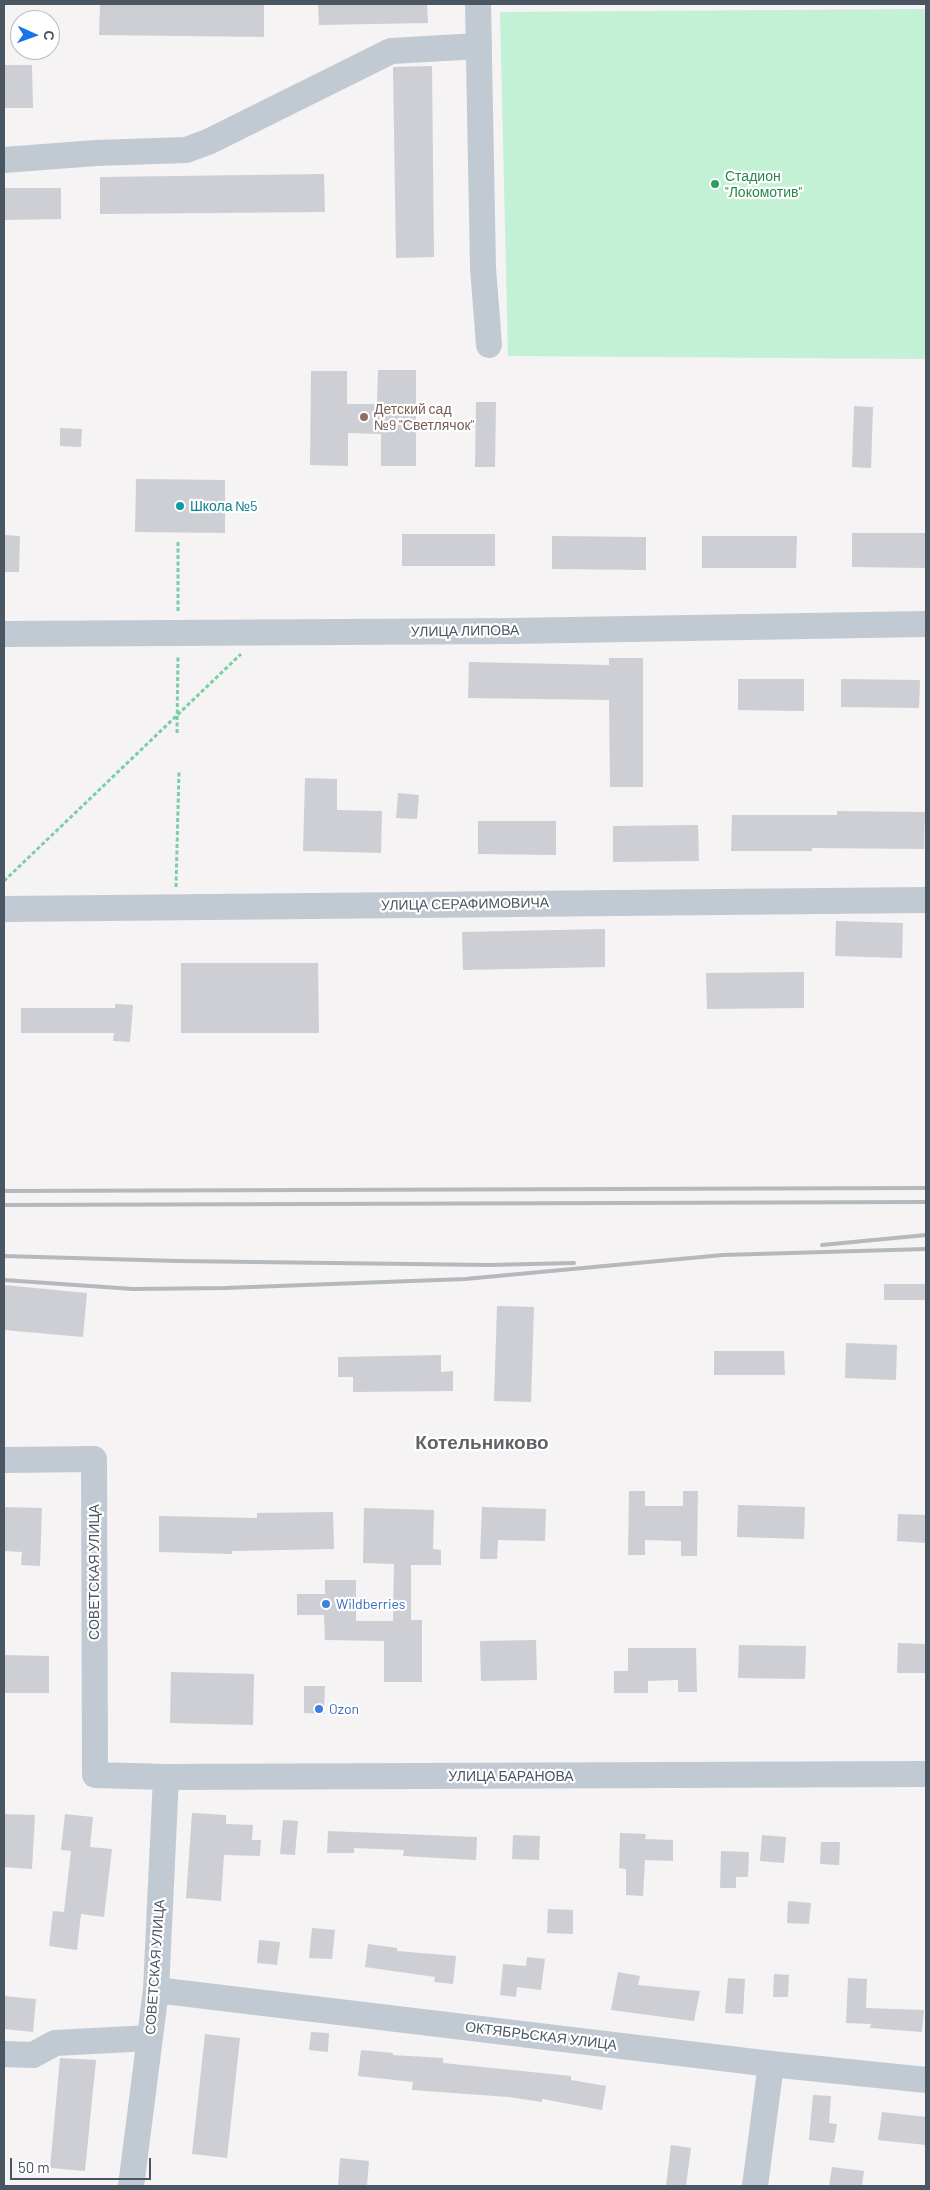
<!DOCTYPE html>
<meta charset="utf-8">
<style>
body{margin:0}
#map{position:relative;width:930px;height:2190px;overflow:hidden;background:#f5f3f3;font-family:Barlow,sans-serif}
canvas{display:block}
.frame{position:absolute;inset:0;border:5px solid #4a5661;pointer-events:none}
.north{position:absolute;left:10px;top:10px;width:50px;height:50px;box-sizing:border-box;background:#fff;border:1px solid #b7bbc0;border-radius:50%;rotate:92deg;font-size:14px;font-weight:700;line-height:20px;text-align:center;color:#4a5661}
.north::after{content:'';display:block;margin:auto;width:18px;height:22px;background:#1a73e8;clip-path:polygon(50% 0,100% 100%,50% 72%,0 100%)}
.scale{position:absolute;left:10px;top:2158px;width:141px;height:22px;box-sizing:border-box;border:2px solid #4a5661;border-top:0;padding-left:6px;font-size:15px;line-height:18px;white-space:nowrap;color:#4a5661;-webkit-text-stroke:4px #fff;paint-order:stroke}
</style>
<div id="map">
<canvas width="930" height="2190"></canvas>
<div class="frame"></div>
<div class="north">С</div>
<div class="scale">50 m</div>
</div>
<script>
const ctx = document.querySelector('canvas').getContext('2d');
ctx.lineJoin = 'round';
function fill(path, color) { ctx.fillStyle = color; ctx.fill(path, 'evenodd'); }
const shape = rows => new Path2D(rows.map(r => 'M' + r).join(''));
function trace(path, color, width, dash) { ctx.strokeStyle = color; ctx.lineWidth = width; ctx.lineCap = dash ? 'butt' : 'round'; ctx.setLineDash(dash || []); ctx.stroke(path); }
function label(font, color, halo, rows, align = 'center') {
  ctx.font = font + ' Barlow,sans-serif'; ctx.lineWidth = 4.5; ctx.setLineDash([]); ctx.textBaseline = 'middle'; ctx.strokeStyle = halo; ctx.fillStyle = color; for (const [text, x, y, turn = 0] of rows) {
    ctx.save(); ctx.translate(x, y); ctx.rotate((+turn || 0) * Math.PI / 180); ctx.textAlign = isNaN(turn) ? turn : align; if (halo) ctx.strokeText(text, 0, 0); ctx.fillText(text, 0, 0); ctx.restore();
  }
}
fill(shape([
 [926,9,926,359,508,356,500,12]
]), '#c3f1d5');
fill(shape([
 [100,4,264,4,264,37,99,35],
 [318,4,427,4,428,23,319,25],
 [4,65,32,65,33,108,4,108],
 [432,66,434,257,396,258,393,67],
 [324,174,325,212,100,214,100,177],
 [4,188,61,188,61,219,4,220],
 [378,370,416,370,416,466,381,466,381,434,348,433,348,466,310,465,311,371,347,371,347,404,377,404],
 [476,402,496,402,495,467,475,467],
 [854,406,873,407,871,468,852,467],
 [60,428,82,429,81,447,60,446],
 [136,479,225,480,225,533,135,532],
 [852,533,926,533,926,568,852,567],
 [402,534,495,534,495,566,402,566],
 [4,535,20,536,19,572,4,572],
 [552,536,646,537,646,570,552,569],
 [702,536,797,536,796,568,702,568],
 [609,658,643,658,643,787,610,787,609,700,468,698,469,662,609,665],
 [738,679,804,679,804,711,738,710],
 [841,679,920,680,919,708,841,707],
 [305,778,337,779,337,810,382,811,381,853,303,851],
 [398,793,419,795,417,819,396,818],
 [837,811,925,812,924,849,812,848,812,851,731,851,732,815,837,815],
 [478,821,556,821,556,855,478,854],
 [698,825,699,861,613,862,613,826],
 [836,921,903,923,902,958,835,956],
 [605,929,605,967,463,970,462,932],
 [181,963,318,963,319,1033,181,1033],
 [804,972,804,1008,707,1009,706,973],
 [115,1004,133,1005,130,1042,113,1041,114,1033,21,1033,21,1008,115,1008],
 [884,1284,926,1284,926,1300,884,1300],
 [4,1285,87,1293,83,1337,4,1330],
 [497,1306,534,1307,531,1402,494,1401],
 [846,1343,897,1345,896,1380,845,1378],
 [714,1351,784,1351,785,1375,714,1375],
 [441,1355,441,1372,453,1371,453,1391,353,1392,353,1377,338,1377,338,1357],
 [629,1491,645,1491,645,1506,683,1506,683,1491,698,1491,697,1556,681,1556,681,1541,645,1540,645,1555,628,1555],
 [738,1505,805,1507,804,1539,737,1537],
 [4,1507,42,1508,40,1566,21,1565,22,1552,4,1551],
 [482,1507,546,1509,545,1541,498,1540,497,1559,480,1559],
 [364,1508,434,1510,433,1549,441,1550,441,1565,411,1565,411,1620,422,1620,422,1682,384,1682,384,1641,325,1640,324,1615,297,1615,297,1594,325,1594,325,1580,356,1580,356,1621,393,1621,394,1564,363,1563],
 [333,1512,334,1549,232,1551,232,1554,159,1552,159,1516,257,1518,257,1513],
 [898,1514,926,1515,926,1543,897,1541],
 [536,1640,537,1680,481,1681,480,1641],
 [898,1643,926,1644,926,1673,897,1673],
 [739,1645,806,1646,805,1679,738,1678],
 [628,1648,696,1648,697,1692,678,1692,678,1680,648,1681,648,1693,614,1693,614,1671,628,1671],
 [4,1655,49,1656,49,1693,4,1693],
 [171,1672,254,1674,253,1725,170,1723],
 [304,1686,325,1686,324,1714,304,1713],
 [192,1813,226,1815,226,1824,253,1825,252,1840,261,1840,260,1856,224,1855,221,1901,186,1898],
 [4,1814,35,1815,32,1869,4,1867],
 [65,1814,93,1817,90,1847,112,1849,104,1917,81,1914,77,1950,49,1946,53,1911,64,1912,71,1851,61,1850],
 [283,1820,298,1821,295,1855,280,1854],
 [328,1831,477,1837,476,1860,403,1856,404,1850,354,1848,354,1853,327,1853],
 [620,1833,646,1834,645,1839,673,1840,673,1861,645,1860,643,1896,626,1895,626,1869,619,1868],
 [513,1835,540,1836,539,1860,512,1859],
 [762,1835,786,1837,784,1863,760,1861],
 [821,1842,840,1842,839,1865,820,1864],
 [721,1851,749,1852,748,1877,736,1877,736,1888,720,1888],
 [788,1901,811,1903,809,1924,787,1923],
 [548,1909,573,1910,573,1934,547,1933],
 [312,1928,335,1930,332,1959,309,1958],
 [259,1940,280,1942,277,1965,257,1963],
 [368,1944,397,1948,397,1951,456,1956,453,1984,434,1982,435,1977,365,1967],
 [527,1957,545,1959,541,1990,517,1987,516,1997,500,1995,503,1964,526,1966],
 [618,1972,640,1976,638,1985,700,1991,694,2021,611,2010],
 [774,1974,789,1975,788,1997,773,1997],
 [728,1978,745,1979,743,2014,725,2013],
 [848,1978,867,1979,866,2008,924,2010,922,2032,870,2028,871,2024,846,2023],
 [4,1996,36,1999,33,2032,4,2029],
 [311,2032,329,2033,328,2052,309,2050],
 [205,2034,240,2038,227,2158,192,2154],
 [361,2050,393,2053,393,2055,443,2058,443,2063,571,2076,571,2080,606,2086,602,2110,542,2099,542,2102,508,2097,412,2090,413,2082,358,2076],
 [60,2058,96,2060,85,2171,50,2168],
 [813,2095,831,2096,829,2123,837,2124,834,2143,809,2140],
 [882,2112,926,2117,926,2145,878,2140],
 [671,2145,691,2148,686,2186,666,2186],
 [340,2158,369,2161,367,2186,338,2186],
 [832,2167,864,2171,862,2186,829,2186]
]), '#cdcfd5');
trace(shape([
 [178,611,178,542],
 [177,733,178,655],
 [4,881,241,654],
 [176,887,179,770]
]), '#7ad0a6', 3, [4, 2.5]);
trace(shape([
 [478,4,483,268,489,345],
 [4,160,96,153,186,150,208,142,391,51,479,46],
 [4,634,510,631,926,624],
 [4,909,926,900],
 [4,1460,94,1459,95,1775,166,1777,926,1774],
 [156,1990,771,2064,926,2080],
 [4,2054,33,2055,55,2043,150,2038],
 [131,2186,156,1990,166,1777],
 [755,2186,771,2064]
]), '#c1cad2', 26);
trace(shape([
 [4,1191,926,1188],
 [4,1205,926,1202],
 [822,1245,926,1235],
 [4,1256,177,1261,488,1265,574,1263],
 [4,1280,133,1289,225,1288,465,1279,723,1255,926,1249]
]), '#b5b8bd', 4);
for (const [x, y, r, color] of [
 [715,184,5,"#2e9e5b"],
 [364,417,5,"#8d6e63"],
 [180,506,5,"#0f9aa8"],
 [326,1604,5,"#3f7fe0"],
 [319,1709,5,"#3f7fe0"]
]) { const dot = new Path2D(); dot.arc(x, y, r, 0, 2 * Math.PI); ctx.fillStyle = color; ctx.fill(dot); trace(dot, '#fff', 2); }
label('14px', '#27864d', '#fff', [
 ["Стадион",725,176],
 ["\"Локомотив\"",725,192]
], 'left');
label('14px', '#785e54', '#fff', [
 ["Детский сад",374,409],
 ["№9 \"Светлячок\"",374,425]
], 'left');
label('14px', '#0d838f', '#fff', [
 ["Школа №5",190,506]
], 'left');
label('14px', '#4a5661', '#fff', [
 ["УЛИЦА ЛИПОВА",465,631,-1],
 ["УЛИЦА СЕРАФИМОВИЧА",465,904,-1],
 ["СОВЕТСКАЯ УЛИЦА",94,1572,-90],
 ["УЛИЦА БАРАНОВА",511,1776],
 ["СОВЕТСКАЯ УЛИЦА",155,1967,-86],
 ["ОКТЯБРЬСКАЯ УЛИЦА",541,2036,7]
]);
label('14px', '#366cbe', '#fff', [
 ["Wildberries",336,1604],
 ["Ozon",329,1709]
], 'left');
label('bold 19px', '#5f6368', '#fff', [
 ["Котельниково",482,1443]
]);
</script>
